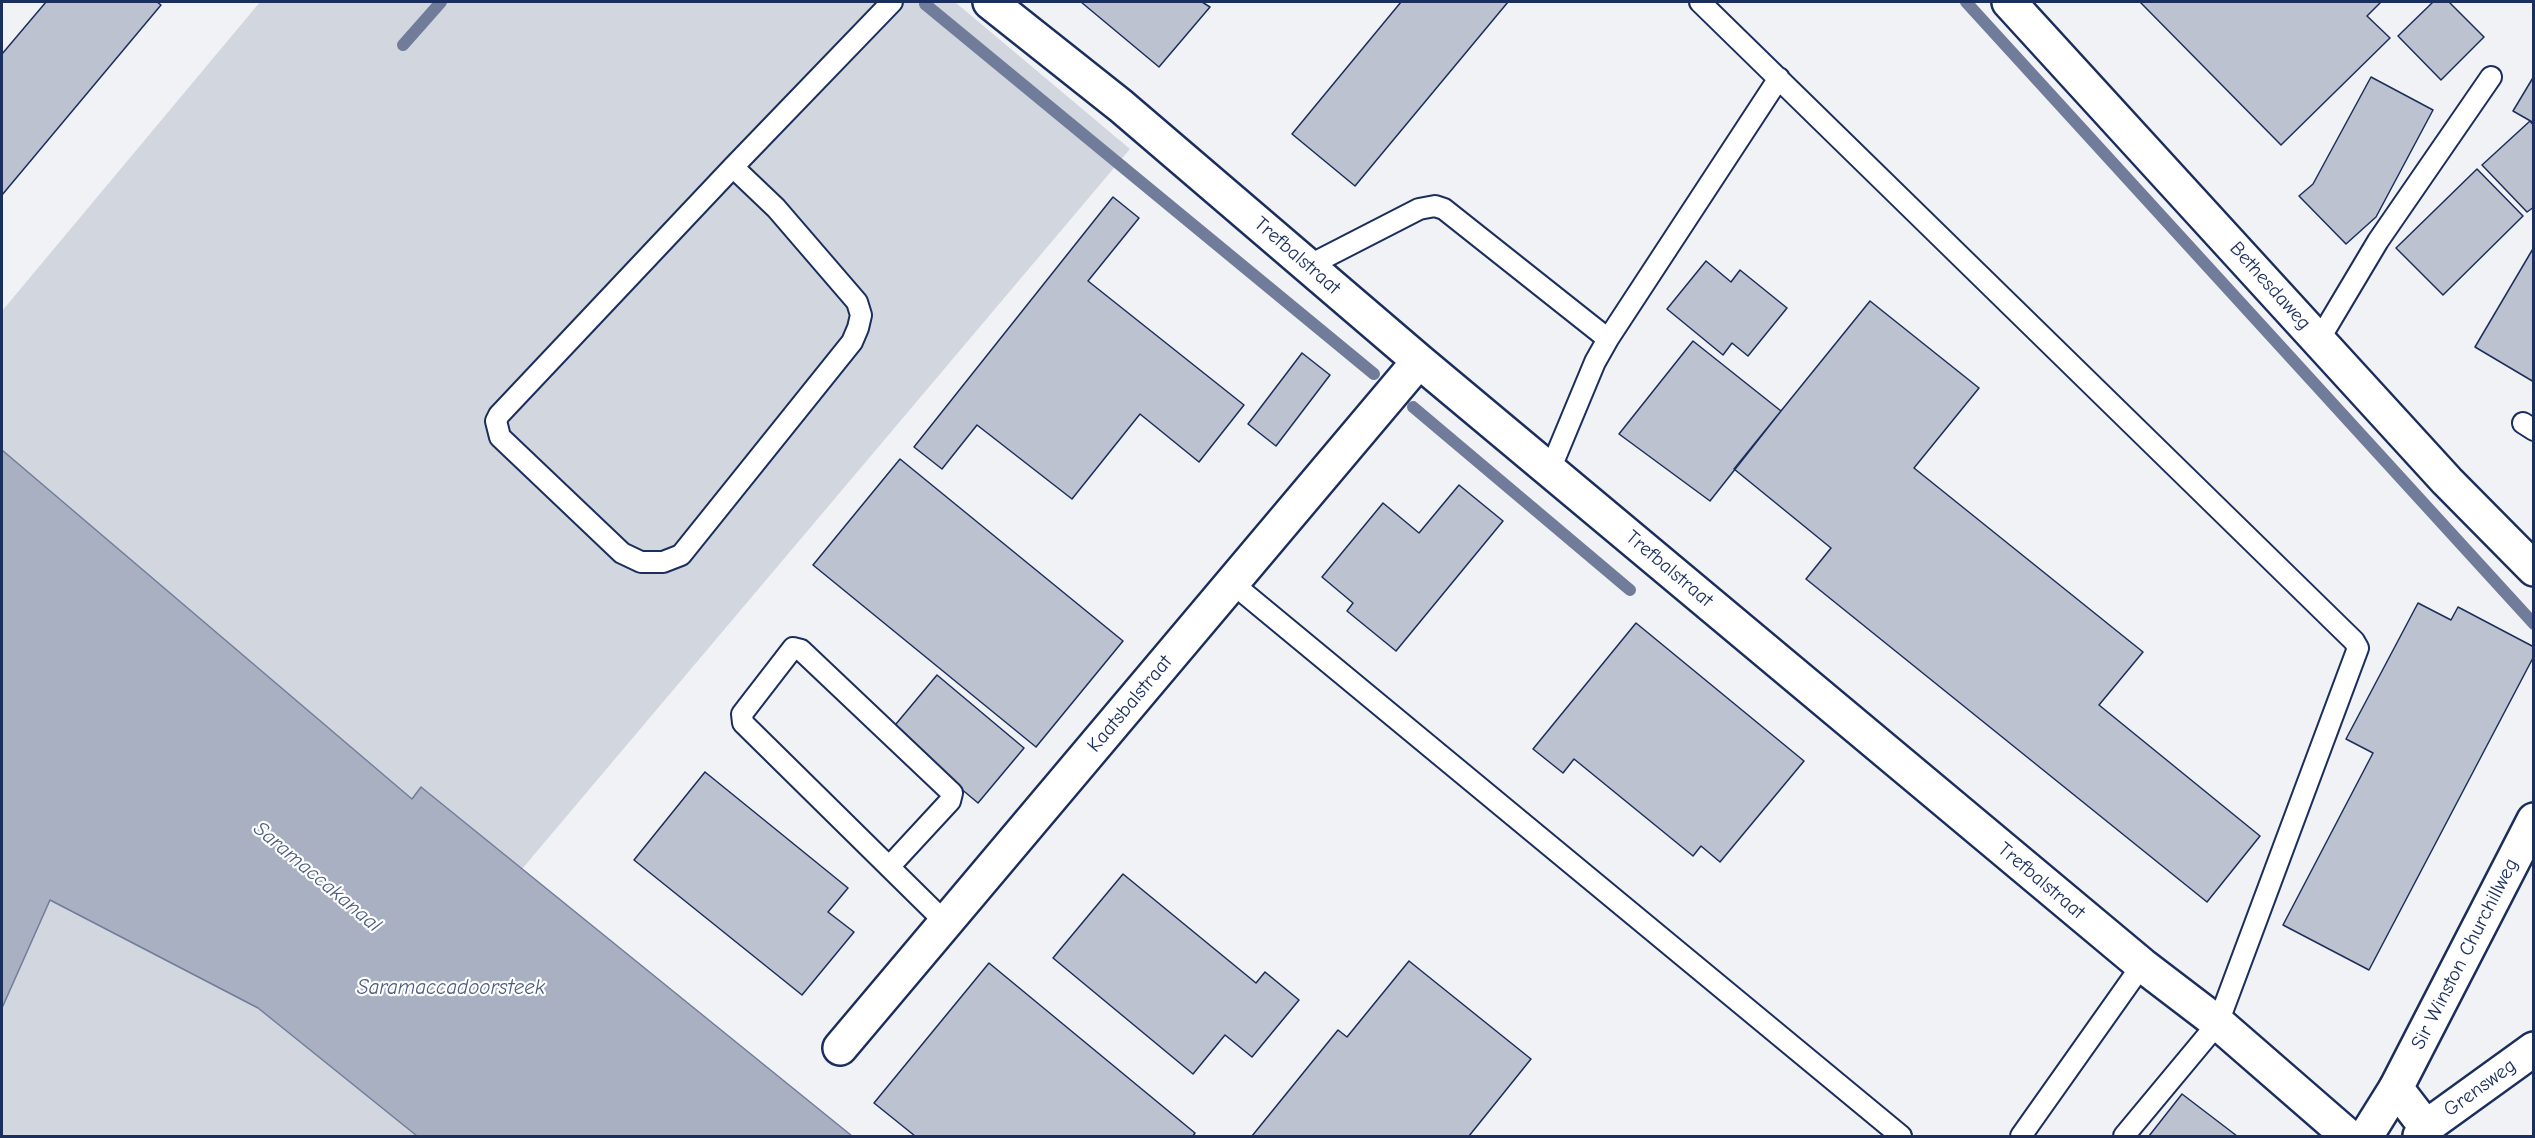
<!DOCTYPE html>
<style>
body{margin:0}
#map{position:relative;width:2535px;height:1138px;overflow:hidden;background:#f1f2f5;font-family:"Comic Neue",sans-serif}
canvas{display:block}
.frame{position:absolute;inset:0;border:3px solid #1b2f5e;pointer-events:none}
</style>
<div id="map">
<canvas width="2535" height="1138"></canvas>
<div class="frame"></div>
</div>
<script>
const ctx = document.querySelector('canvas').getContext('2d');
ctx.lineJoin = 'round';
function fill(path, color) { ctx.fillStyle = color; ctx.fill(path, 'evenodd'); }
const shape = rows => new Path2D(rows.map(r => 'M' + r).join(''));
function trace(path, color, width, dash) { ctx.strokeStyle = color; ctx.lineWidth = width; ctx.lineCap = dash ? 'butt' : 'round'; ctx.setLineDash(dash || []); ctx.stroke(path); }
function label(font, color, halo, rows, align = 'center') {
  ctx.font = font + ' "Comic Neue",sans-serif'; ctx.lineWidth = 4.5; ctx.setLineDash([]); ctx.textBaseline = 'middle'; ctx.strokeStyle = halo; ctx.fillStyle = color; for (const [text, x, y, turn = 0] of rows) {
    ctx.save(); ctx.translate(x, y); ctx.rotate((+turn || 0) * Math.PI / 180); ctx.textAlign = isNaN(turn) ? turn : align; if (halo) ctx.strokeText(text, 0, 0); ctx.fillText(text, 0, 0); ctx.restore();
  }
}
fill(shape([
 [260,2,955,2,1130,149,522,869,422,787,413,799,2,450,2,311],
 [49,899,258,1008,417,1136,2,1136,2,1008]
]), '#d2d6df');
const water = shape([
 [2,450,412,799,421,787,852,1136,417,1136,258,1008,50,900,2,1008,2,450]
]);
fill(water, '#a8b0c2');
trace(water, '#707c9a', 1.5);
trace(shape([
 [1966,2,2534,624],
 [925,4,1374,374],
 [403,45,441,2],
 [1413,407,1630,590]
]), '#707c9a', 12);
const building = shape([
 [46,2,157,2,161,5,2,195,2,54,46,2],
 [1081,2,1202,2,1210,7,1159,67,1081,2],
 [1401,2,1508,2,1355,186,1292,134,1401,2],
 [2140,2,2381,2,2367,16,2390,38,2281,145,2140,2],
 [2433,2,2449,2,2484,37,2441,80,2398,36,2433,2],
 [2534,76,2534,123,2513,111,2534,76],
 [2371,77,2433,110,2376,217,2346,244,2299,196,2313,184,2371,77],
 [2530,121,2534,126,2534,207,2527,212,2482,165,2530,121],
 [2477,169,2523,216,2443,295,2396,248,2477,169],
 [1113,197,1139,218,1088,281,1244,405,1199,462,1140,414,1072,499,977,425,942,469,914,447,1113,197],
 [2534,247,2534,382,2475,347,2534,247],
 [1706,261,1731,282,1740,270,1787,308,1748,356,1732,343,1723,355,1667,309,1706,261],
 [1870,301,1979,388,1914,468,2143,652,2099,705,2260,836,2207,902,1806,579,1831,548,1734,469,1870,301],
 [1693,341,1781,411,1710,501,1619,434,1693,341],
 [1302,353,1330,375,1276,446,1248,424,1302,353],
 [900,459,1123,641,1036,747,813,565,900,459],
 [1459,485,1503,521,1396,651,1347,611,1353,603,1322,577,1383,503,1419,533,1459,485],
 [2418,603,2451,620,2458,607,2534,647,2534,656,2369,970,2283,925,2373,753,2346,739,2418,603],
 [1636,623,1804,761,1720,862,1701,846,1693,856,1574,759,1563,773,1533,749,1636,623],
 [937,675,1024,748,978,803,891,730,937,675],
 [705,772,848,888,828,912,854,932,802,995,634,860,705,772],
 [1123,874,1256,983,1265,972,1299,1000,1252,1057,1225,1035,1193,1074,1053,958,1123,874],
 [1409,961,1531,1059,1469,1136,1252,1136,1338,1030,1347,1037,1409,961],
 [989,963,1195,1133,1193,1136,915,1136,874,1103,989,963],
 [2182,1094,2237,1136,2149,1136,2182,1094]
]);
fill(building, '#bcc2d0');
trace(building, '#1b2f5e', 1.5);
const lane = shape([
 [1700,2,2354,641,2358,648,2218,1023,2124,1136],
 [733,167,776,208,857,302,861,315,858,328,852,342,681,555,663,562,641,562,622,553,500,437,496,421,499,415,733,167,892,2],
 [1308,266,1419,209,1435,206,1444,209,1608,339],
 [2319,340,2378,241,2491,77],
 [2523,423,2534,430],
 [1550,470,1595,362,1608,339,1779,78],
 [1232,583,1901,1136],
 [889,867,950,801,952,793,801,650,793,648,742,714,743,723,946,923],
 [2021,1136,2142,965]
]);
const street = shape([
 [990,2,1121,106,1419,361,2142,965,2218,1023,2348,1136],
 [2009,2,2447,481,2534,569],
 [840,1048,1419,361],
 [2396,1088,2426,1127],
 [2420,1136,2426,1127,2534,1049]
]);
const secondary = shape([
 [2366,1136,2396,1088,2534,820]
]);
trace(lane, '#1b2f5e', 24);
trace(street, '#1b2f5e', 38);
trace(secondary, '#1b2f5e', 38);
trace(lane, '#fff', 20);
trace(street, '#fff', 33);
trace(secondary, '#fff', 33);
label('20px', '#1b2f5e', '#fff', [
 ["Trefbalstraat",1297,256,41],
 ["Bethesdaweg",2270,286,48],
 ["Trefbalstraat",1669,569,40],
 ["Kaatsbalstraat",1130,704,-50],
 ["Trefbalstraat",2041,881,40],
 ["Sir Winston Churchillweg",2465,954,-63],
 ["Grensweg",2480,1088,-36]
]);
label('italic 21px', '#4c5c81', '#fff', [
 ["Saramaccakanaal",317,877,40],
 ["Saramaccadoorsteek",451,988]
]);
</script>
